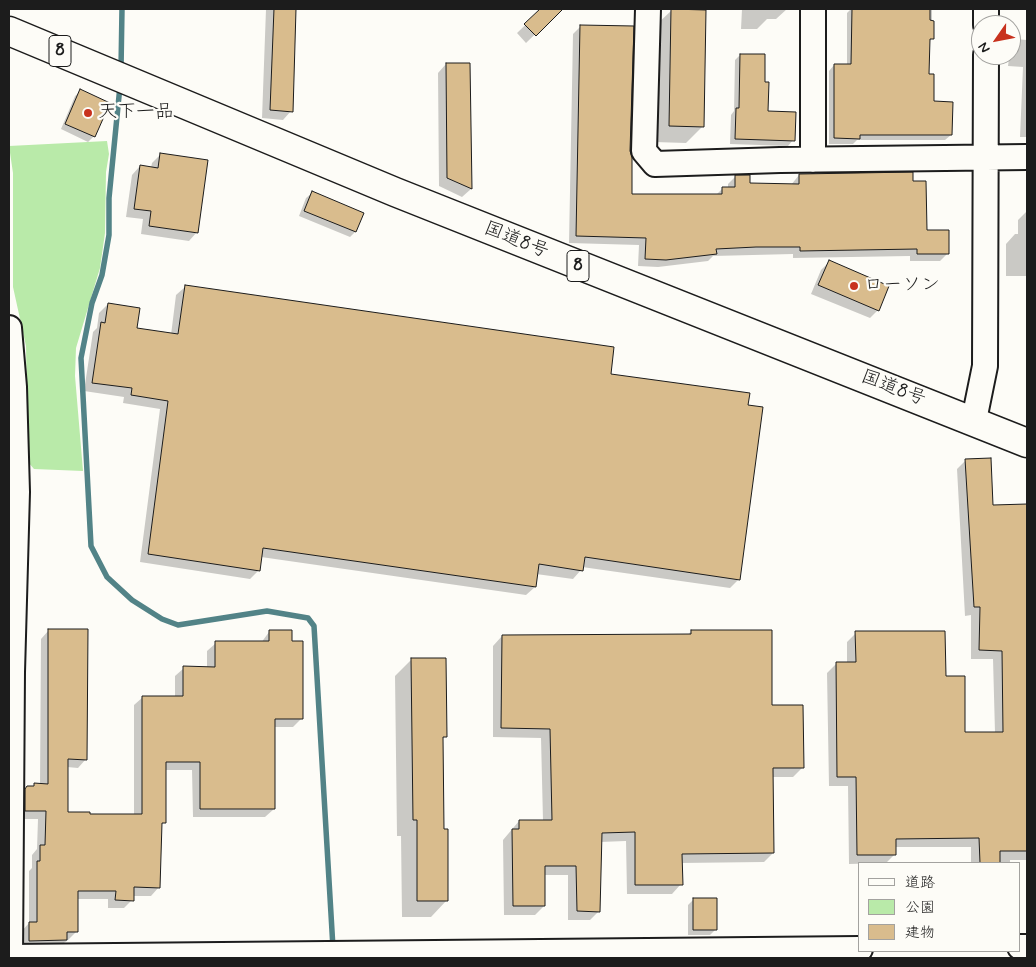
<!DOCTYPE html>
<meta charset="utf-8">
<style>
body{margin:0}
#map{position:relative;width:1036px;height:967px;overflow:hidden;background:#fdfcf7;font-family:Mynerve,"Klee One",sans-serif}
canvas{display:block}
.frame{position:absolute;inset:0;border:10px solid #1c1c1c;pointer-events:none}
.legend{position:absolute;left:858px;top:862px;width:162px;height:90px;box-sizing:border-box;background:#fdfcf7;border:1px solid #a3a29f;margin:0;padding:6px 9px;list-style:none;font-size:15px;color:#1c1c1c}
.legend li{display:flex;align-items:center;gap:10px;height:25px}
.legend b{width:25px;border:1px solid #a3a29f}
.north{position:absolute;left:971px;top:15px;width:50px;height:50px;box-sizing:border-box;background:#fdfcf7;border:1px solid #a3a29f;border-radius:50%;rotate:237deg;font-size:14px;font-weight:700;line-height:20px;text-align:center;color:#1c1c1c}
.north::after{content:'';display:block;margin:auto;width:18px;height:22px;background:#c8321e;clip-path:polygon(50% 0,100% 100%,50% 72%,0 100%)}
</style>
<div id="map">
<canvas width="1036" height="967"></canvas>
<div class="frame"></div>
<ul class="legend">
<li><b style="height:6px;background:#fdfcf7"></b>道路</li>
<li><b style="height:14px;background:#b9eaa9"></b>公園</li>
<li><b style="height:14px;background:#d9bc8d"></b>建物</li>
</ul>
<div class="north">N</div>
</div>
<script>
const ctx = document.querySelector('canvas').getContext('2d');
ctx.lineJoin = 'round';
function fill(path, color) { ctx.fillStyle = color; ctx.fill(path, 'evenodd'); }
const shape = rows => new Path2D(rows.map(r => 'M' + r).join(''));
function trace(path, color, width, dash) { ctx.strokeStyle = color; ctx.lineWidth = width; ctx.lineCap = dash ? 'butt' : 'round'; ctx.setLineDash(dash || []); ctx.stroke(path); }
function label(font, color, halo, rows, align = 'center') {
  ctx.font = font + ' Mynerve,"Klee One",sans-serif'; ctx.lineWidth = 4.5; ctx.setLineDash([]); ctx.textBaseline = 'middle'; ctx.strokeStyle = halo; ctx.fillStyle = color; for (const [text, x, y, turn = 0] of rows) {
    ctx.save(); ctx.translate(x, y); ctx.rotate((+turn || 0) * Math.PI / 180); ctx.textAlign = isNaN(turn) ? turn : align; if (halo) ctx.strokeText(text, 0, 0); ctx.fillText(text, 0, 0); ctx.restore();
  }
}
fill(shape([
 [107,141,109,154,106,172,105,233,100,268,76,348,75,376,83,471,34,469,28,462,26,346,13,287,13,173,9,146]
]), '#b9eaa9');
fill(shape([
 [266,9,295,9,291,111,283,120,262,118],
 [542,9,561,9,526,43,517,33],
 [742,9,787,9,776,19,767,19,757,29,741,29],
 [851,9,932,9,932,38,929,42,928,75,933,102,951,135,945,140,857,140,853,144,829,144,829,71,834,65,847,66,847,13],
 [672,10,703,126,686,143,654,142,655,26],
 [581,26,629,151,630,195,715,196,722,189,728,189,728,184,736,176,749,185,791,185,799,175,912,183,926,232,947,254,940,261,910,261,910,256,793,258,793,254,713,256,708,261,658,267,638,266,639,245,569,243,573,34],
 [1015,39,1027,40,1027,137,1020,137,1023,67,1008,66,1011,43],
 [740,55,763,83,767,112,793,140,788,146,730,144,731,115,734,111,735,60],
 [446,64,469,64,471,189,462,197,439,186,438,73],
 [81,91,94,136,88,142,61,129,75,96],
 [160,155,197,232,189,241,141,234,143,219,126,217,132,175,140,166,151,168,152,163],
 [312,193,362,214,355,232,350,237,299,216,306,198],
 [1027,211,1027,276,1006,276,1006,244,1015,234,1018,234,1018,220],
 [829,262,878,310,870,318,811,294,821,270],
 [185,287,609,375,739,579,730,588,582,567,581,570,573,579,536,574,535,587,526,595,261,557,259,570,250,579,140,562,160,409,123,403,124,397,84,391,93,332,97,328,99,313,108,304,136,329,171,335,176,295],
 [966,460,992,507,1027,505,1027,860,1010,860,1010,863,971,863,971,847,895,847,895,854,886,863,849,864,848,786,829,786,827,673,837,663,847,663,847,642,856,633,945,677,964,733,995,733,993,659,971,659,971,615,965,616,957,469],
 [49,630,86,759,78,768,67,767,66,813,134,815,134,705,143,697,175,697,175,676,184,668,207,668,207,651,216,643,261,643,269,632,301,719,293,727,274,727,274,809,265,817,193,817,192,770,164,770,164,822,160,826,159,887,151,896,132,896,132,900,124,908,108,908,108,899,76,899,76,932,68,940,57,948,21,949,21,932,29,923,29,871,32,868,32,855,37,849,38,819,17,819,19,796,28,787,40,785,41,639],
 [691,631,771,706,802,768,793,777,772,777,773,853,764,862,681,863,681,884,672,894,627,894,626,841,600,842,599,911,590,920,568,920,568,875,544,875,544,906,535,915,504,915,503,840,519,821,543,821,541,738,493,737,493,646,502,636,688,635],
 [411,660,445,736,442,740,442,830,447,900,431,917,402,917,401,836,397,836,395,676],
 [694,899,716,929,710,935,688,935,688,905]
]), '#0003');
trace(shape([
 [121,69,122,9],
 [120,86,109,198,109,235,102,275,92,303,81,358,91,546,107,577,132,600,162,619,178,625,267,611,308,618,314,626,333,948]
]), '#528387', 5.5);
const building = shape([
 [274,9,296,9,293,112,270,110,274,9],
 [540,9,563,9,536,36,524,24,540,9],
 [671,9,706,10,704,127,669,126,671,9],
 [852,9,930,9,930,20,934,21,934,39,930,39,929,74,934,74,934,101,953,102,952,135,860,135,860,139,834,138,834,64,851,64,852,9],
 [580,25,634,26,630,151,632,157,632,194,722,194,722,187,735,187,735,175,750,175,750,183,799,184,799,174,913,172,913,181,926,181,927,230,949,230,949,254,917,254,917,249,800,251,800,247,756,247,716,249,717,254,666,260,645,259,646,238,576,236,580,25],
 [740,54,765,54,765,82,769,82,768,111,796,112,795,141,735,139,736,108,739,108,740,54],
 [446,63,470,63,472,189,447,178,446,63],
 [80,89,110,103,95,137,65,124,80,89],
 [160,153,208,160,198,233,149,226,151,211,134,209,140,165,158,168,160,153],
 [312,191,364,213,356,232,304,211,312,191],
 [829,260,889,286,879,311,818,285,829,260],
 [185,285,614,347,611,374,750,393,748,405,763,407,740,580,585,557,583,571,539,564,536,587,263,548,260,571,148,554,168,401,131,395,132,388,92,383,101,322,105,323,108,303,140,308,137,328,178,334,185,285],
 [991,458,993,505,1027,504,1027,851,1000,851,1000,863,980,863,979,838,896,839,896,855,857,855,856,777,837,777,836,662,856,662,855,631,945,631,946,676,965,676,965,732,1003,732,1002,651,979,650,980,607,974,607,965,459,991,458],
 [48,629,88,629,87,760,68,759,68,812,90,812,90,814,142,814,142,696,183,696,183,666,215,667,215,641,269,641,269,630,292,630,292,641,303,641,303,719,275,719,275,809,200,809,200,762,166,762,166,823,162,823,160,888,134,887,134,901,115,900,116,891,78,891,78,932,67,932,67,940,29,941,29,922,37,922,37,861,40,861,40,845,45,845,46,811,25,811,25,789,27,786,34,786,34,783,48,784,48,629],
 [691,630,772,630,772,705,803,705,804,768,773,768,774,853,682,854,683,885,635,885,635,832,602,833,600,912,577,911,576,866,545,866,545,906,513,906,512,829,519,829,519,820,552,820,550,729,501,728,502,635,691,634,691,630],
 [411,658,446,658,447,737,443,737,444,829,448,829,448,901,417,901,417,820,413,820,411,658],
 [693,898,717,898,717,930,693,930,693,898]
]);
fill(building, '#d9bc8d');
trace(building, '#1c1c1c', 1);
const minor = shape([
 [648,9,644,151,655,164,780,160,1027,157],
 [813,9,813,160],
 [986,25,986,9],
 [9,328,14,387,17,492,12,672,10,958],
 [974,420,985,366,986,55],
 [1020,947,1027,947],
 [9,957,860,949]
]);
const highway = shape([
 [9,31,395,192,1027,443]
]);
trace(minor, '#1c1c1c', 28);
trace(highway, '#1c1c1c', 31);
trace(minor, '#fdfcf7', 24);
trace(highway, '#fdfcf7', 28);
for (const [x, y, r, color] of [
 [88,113,5,"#c8321e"],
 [854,286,5,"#c8321e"]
]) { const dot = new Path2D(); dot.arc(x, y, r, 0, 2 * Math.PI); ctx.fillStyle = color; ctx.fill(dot); trace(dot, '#fdfcf7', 2); }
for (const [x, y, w] of [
 [60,51,22],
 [578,266,22]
]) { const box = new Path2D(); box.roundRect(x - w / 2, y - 15.5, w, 31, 4); ctx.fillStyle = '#fdfcf7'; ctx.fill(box); trace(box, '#1c1c1c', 1); }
label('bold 18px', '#1c1c1c', null, [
 ["8",60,51],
 ["8",578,266]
]);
label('19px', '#1c1c1c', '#fdfcf7', [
 ["天下一品",98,113],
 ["ローソン",864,286]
], 'left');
label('19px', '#1c1c1c', '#fdfcf7', [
 ["国道8号",516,241,22],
 ["国道8号",893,389,21]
]);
</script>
